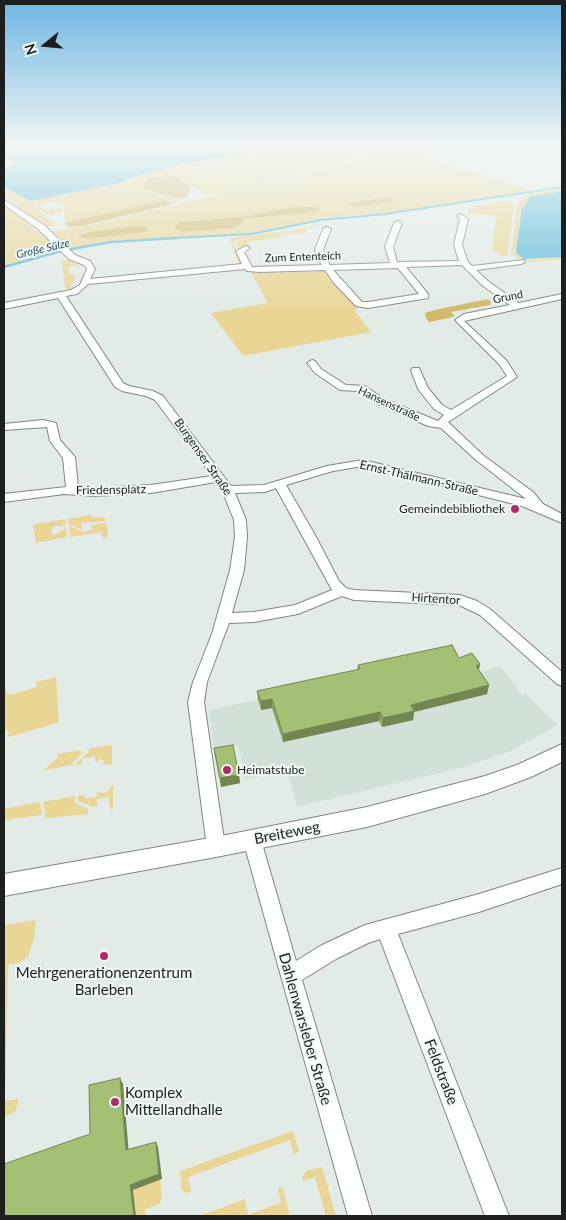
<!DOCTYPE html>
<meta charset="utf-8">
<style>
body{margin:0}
#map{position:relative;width:566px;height:1220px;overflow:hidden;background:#e3ebe6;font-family:Lato,sans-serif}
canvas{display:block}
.frame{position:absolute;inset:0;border:5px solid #1c1f1d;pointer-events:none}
.north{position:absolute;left:20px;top:20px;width:50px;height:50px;-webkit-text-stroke:4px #f0f8f3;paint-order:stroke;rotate:253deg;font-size:14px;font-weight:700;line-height:20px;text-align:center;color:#1c1f1d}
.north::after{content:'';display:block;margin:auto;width:18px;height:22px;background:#1c1f1d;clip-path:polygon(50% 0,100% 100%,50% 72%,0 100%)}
</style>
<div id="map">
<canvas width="566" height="1220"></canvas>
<div class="frame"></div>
<div class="north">N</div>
</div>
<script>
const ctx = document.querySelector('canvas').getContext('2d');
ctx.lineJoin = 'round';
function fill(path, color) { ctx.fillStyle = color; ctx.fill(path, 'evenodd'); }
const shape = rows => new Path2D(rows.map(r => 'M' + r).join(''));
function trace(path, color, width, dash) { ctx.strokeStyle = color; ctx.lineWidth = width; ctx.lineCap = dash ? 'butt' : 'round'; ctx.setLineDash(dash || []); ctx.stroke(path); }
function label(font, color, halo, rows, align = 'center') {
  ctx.font = font + ' Lato,sans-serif'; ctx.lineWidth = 4; ctx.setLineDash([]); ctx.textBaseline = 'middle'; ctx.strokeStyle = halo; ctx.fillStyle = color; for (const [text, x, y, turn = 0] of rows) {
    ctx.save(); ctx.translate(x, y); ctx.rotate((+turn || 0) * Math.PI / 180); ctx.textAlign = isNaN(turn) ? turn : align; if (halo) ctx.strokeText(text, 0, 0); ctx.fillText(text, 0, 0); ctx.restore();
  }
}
fill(shape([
 [501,666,522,695,525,693,558,725,509,752,460,768,297,807,288,774,284,772,246,779,238,746,214,751,209,710,358,678,478,673]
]), '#d2e1d8');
fill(shape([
 [252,146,225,157,233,161,272,146,364,146,383,153,209,196,169,173,166,178,153,177,143,188,182,202,173,204,165,200,74,221,66,221,64,219,65,208,54,202,57,198,53,199,53,202,40,205,47,210,62,208,63,210,62,212,51,216,32,205,57,225,47,227,4,198,4,187,17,194],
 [415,146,419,146,405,150,525,189,527,192,391,213,332,217,249,233,127,240,70,249,51,232,106,222],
 [297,207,317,207,318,211,243,219,239,226,234,228,181,232,176,229,179,222,251,216,258,213],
 [140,226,144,232,78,235,90,232],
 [562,188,562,197,535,195,529,199,521,215,516,250,518,256,526,260,562,257,562,259,530,262,518,259,511,253,517,205,523,197,532,193],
 [503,201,511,202,514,205,507,255,502,256,492,249,496,216,470,214,467,216,471,206],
 [4,207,14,213,59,249,4,267],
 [316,225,329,225,328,227,317,226,313,228,307,228,306,233,311,234,288,233,280,236,279,238,248,242,250,246,239,248,236,241,256,237,234,241,234,245,244,265,239,266,230,238,289,230,273,235],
 [71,259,71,262,81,266,86,264,79,267,72,266,68,267,70,275,77,275,70,287,76,287,68,290,65,287,62,261],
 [312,269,325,270,269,273,326,271,358,309,354,310,371,332,243,356,211,313,268,303,251,272],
 [91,515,92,518,102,517,105,518,105,521,81,523,82,530,69,524,68,519],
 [65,519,66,524,63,526,54,526,51,529,53,535,55,535,66,527,67,537,36,543,33,525],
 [106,523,108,534,105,538,103,538,101,532,71,537,69,526,83,532,92,530,91,525],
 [56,677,59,722,9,737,7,729,4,730,4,680,7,693,10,695,37,687,36,682],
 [112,745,112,765,103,764,105,761,100,759,97,762,95,761,95,756,82,759,82,764,77,765,76,763,89,752,89,749],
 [80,750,82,753,73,762,73,765,43,770,57,759,58,754],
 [113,785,113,809,110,809,109,797,97,799,97,806,93,807,78,801,78,796,84,795,85,799,97,797,97,792,106,793],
 [75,796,75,803,88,809,88,814,46,818,43,802],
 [40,802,42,815,4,820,4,809],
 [36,920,34,938,28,957,20,962,8,965,5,1101,19,1099,15,1112,4,1117,4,925],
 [293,1131,299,1152,294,1154,290,1140,188,1177,191,1192,186,1193,182,1190,180,1171],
 [322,1167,336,1216,326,1216,315,1177,303,1181,302,1178,306,1171],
 [160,1179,162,1195,160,1204,145,1209,146,1216,136,1216,133,1190],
 [279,1187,283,1189,290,1216,199,1216,245,1199,248,1215,281,1203,278,1188]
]), '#e9d594');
fill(shape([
 [252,146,272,146,233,161,224,156],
 [169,173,191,187,186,198,170,197,143,188,146,180,153,177,166,178,164,175],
 [382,198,392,198,396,201,356,207,343,204],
 [165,200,173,204,82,226,69,227,64,223],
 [297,207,317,207,320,209,318,211,305,213,243,219,242,223,234,228,181,232,176,229,175,226,179,222,250,216,258,213],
 [135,226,144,227,149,230,144,232,103,237,82,238,77,236,90,232],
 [488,299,491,302,490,305,451,312,455,316,449,318,429,322,426,318,425,313,435,310]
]), '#d0b868');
fill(shape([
 [4,146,252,146,221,158,184,163,126,179,128,181,31,201,4,187,4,168,18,163,4,159],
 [562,191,562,257,524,259,517,254,516,250,522,209,529,199,528,197]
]), '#58badd');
trace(shape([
 [155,239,251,234,321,220,386,214,562,187]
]), '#58badd', 2);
trace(shape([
 [4,267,61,251,111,242,177,238]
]), '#58badd', 2.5);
const minor = shape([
 [4,200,44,225,75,255,90,261,95,269,90,279,242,264,236,251,246,246,250,248,244,252,252,267,322,265,317,258,315,250,323,229,327,227,331,229,323,250,325,258,330,265,390,263,385,247,394,223,398,221,402,223,393,247,397,262,459,261,454,245,460,219,457,216,461,214,468,219,462,245,468,262,472,266,524,260,525,262,521,264,476,270,489,282,519,303,562,294,562,299,464,321,506,360,517,377,448,422,484,456,533,492,543,504,562,514,562,523,522,506,363,466,333,471,286,485,315,535,339,581,346,588,354,590,460,595,477,601,490,609,562,672,562,686,557,684,480,615,459,605,354,600,342,596,298,614,254,622,229,623,207,682,204,702,225,847,222,853,216,855,210,853,207,847,188,702,193,682,212,634,230,570,235,537,234,520,222,490,216,482,151,493,94,496,64,494,4,502,4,494,66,487,63,458,50,441,47,427,4,430,4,424,43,420,56,423,60,440,75,457,78,487,94,488,151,485,212,476,155,400,146,396,122,391,115,387,58,298,4,309,4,303,71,290,80,285,87,269,84,265,69,259,38,229,4,205,4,200],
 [462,265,483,286,510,305,464,314,455,320,499,364,507,376,451,410,442,405,428,388,419,368,413,368,411,370,418,389,434,409,444,415,438,421,384,399,365,386,346,385,321,369,315,361,312,360,307,363,315,373,340,390,359,391,376,403,428,426,441,428,476,460,526,499,363,460,327,466,264,485,231,486,163,396,153,391,129,386,123,383,66,296,77,294,88,284,245,269,247,271,260,272,325,270,334,283,356,306,368,308,428,298,428,294,406,267,462,265],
 [398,268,419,294,368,302,362,302,333,270,398,268],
 [276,488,332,590,295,605,254,612,232,613,244,570,247,537,246,520,235,493,265,492,276,488],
 [252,832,258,834,261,840,296,961,322,945,365,925,479,894,562,868,562,884,479,912,398,934,509,1216,485,1216,380,939,368,943,336,959,302,980,372,1216,348,1216,243,840,246,834,252,832]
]);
const tertiary = shape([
 [562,744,562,762,531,777,485,794,367,827,216,857,4,896,4,874,216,837,367,807,485,776,517,765,562,744]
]);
trace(minor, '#7f8682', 2);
trace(tertiary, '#7f8682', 2);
fill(minor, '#fff');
fill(tertiary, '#fff');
fill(shape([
 [459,658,480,664,479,670,489,685,487,694,414,712,413,720,382,727,379,721,283,742,272,708,261,710,258,700,257,691,357,670,358,665],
 [214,748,239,775,240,783,221,787,215,757]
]), '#8ca565');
fill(shape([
 [480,664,478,673,476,666],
 [489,685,487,694,414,712,413,720,382,727,383,718,411,705],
 [272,699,272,708,261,710,261,701],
 [380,712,379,721,283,742,283,734],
 [239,775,240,783,221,787,220,778],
 [120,1078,123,1084,129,1155,126,1150],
 [156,1142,158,1147,162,1179,133,1190,136,1216,134,1216,130,1185]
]), '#728652');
const building = shape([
 [452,645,459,658,472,653,480,664,476,666,489,685,411,705,414,711,383,718,380,712,283,734,272,699,261,701,257,691,360,669,358,665,452,645],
 [233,745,239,775,220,778,214,748,233,745],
 [120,1078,126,1150,156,1142,159,1174,130,1185,134,1216,4,1216,4,1164,90,1134,89,1085,120,1078]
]);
fill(building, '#a3c075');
trace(building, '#728652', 1);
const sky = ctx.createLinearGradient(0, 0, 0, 317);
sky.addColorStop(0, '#6eb6e4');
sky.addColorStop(0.46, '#f2f6f4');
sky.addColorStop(1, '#f2f6f400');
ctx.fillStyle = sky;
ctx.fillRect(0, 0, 566, 317);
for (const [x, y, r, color] of [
 [515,509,5,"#b0296d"],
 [227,770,5,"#b0296d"],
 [104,956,5,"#b0296d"],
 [115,1102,5,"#b0296d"]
]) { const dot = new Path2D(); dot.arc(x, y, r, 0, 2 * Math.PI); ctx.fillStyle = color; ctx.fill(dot); trace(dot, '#f0f8f3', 2); }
label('italic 11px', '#275261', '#f0f8f3', [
 ["Große Sülze",43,249,-13]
]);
label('11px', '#1c1f1d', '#f0f8f3', [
 ["Zum Ententeich",303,257,-2],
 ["Grund",508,297,-11],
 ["Hansenstraße",389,404,25]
]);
label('12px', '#1c1f1d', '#f0f8f3', [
 ["Burgenser Straße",203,457,55],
 ["Ernst-Thälmann-Straße",419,478,13],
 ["Friedensplatz",111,490,-1],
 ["Hirtentor",436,599,4]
]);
label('12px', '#1c1f1d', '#f0f8f3', [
 ["Gemeindebibliothek",505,509],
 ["Heimatstube",237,770,"left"]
], 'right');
label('15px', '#1c1f1d', '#f0f8f3', [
 ["Breiteweg",287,833,-11],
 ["Dahlenwarsleber Straße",305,1029,74],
 ["Feldstraße",441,1072,69]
]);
label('15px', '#1c1f1d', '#f0f8f3', [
 ["Mehrgenerationenzentrum",104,973],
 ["Barleben",104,990],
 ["Komplex",125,1093,"left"],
 ["Mittellandhalle",125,1110,"left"]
]);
</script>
